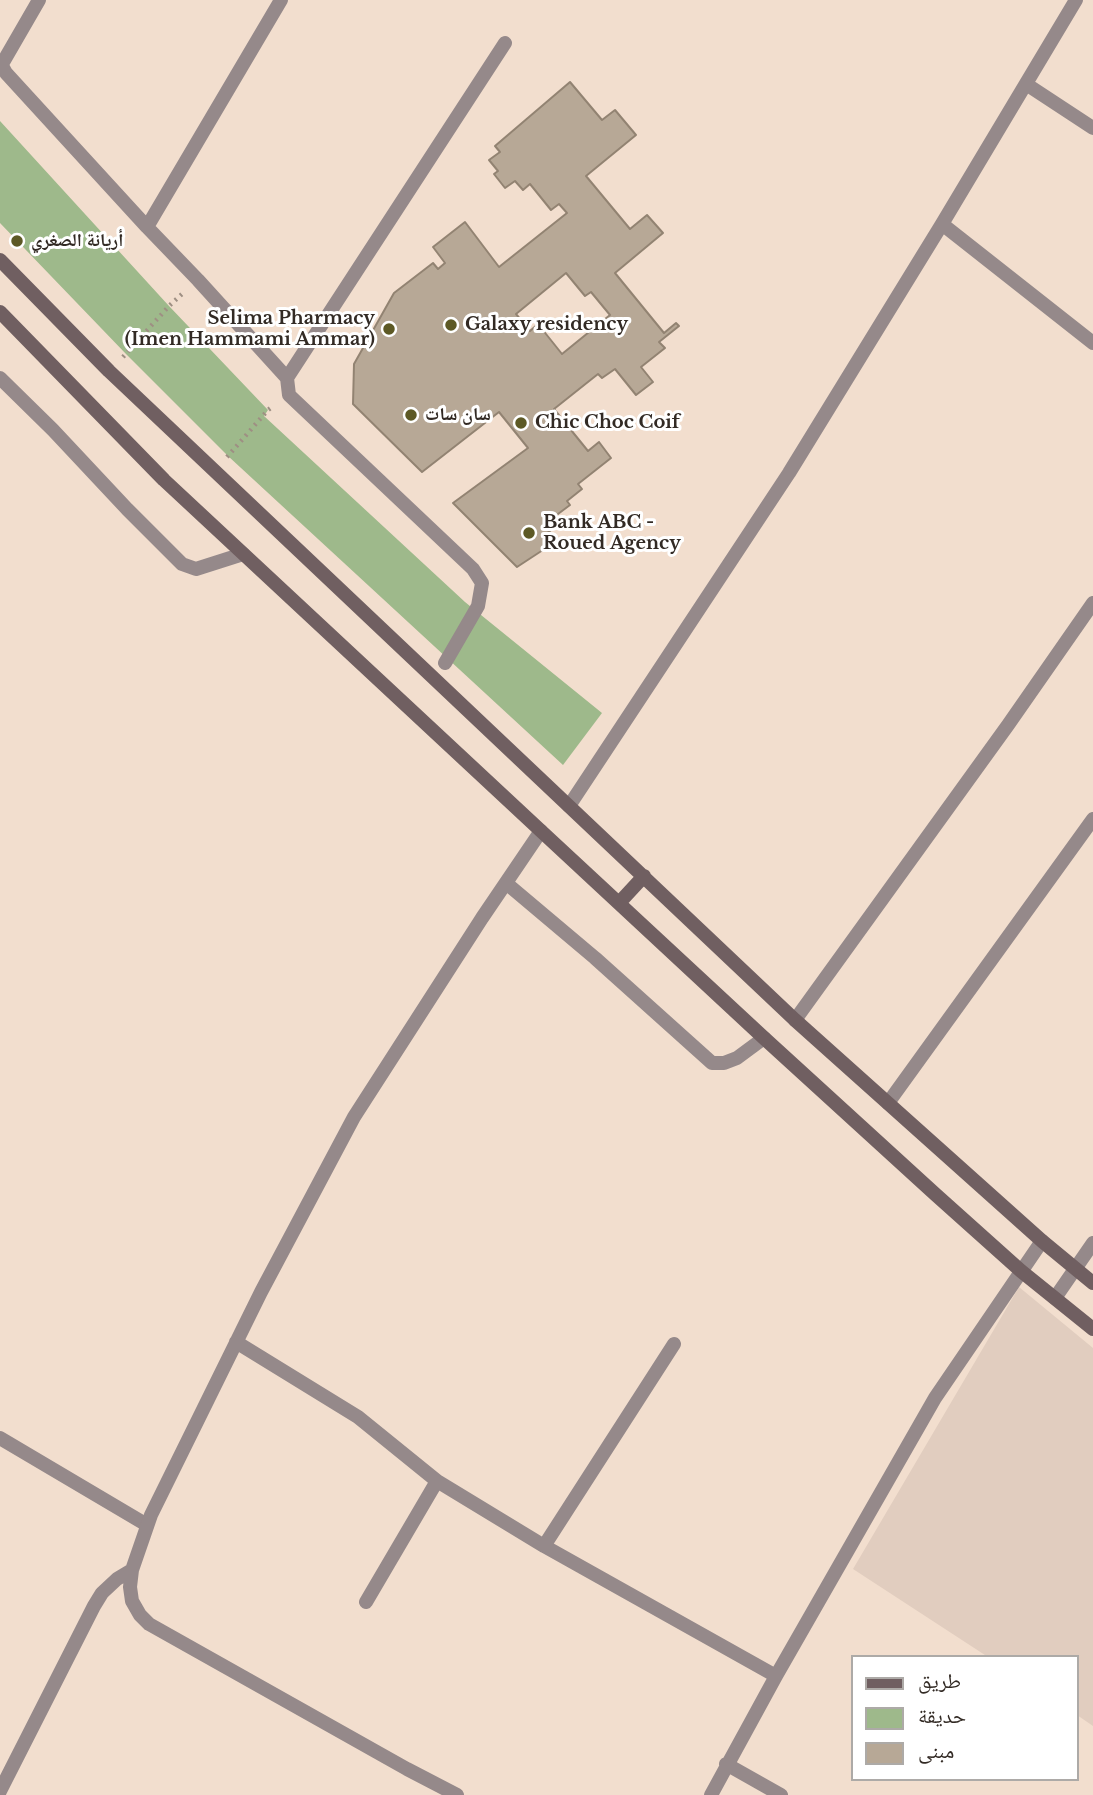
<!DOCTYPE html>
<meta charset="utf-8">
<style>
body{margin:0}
#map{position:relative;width:1093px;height:1795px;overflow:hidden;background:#f2dece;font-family:"Libre Baskerville","Noto Naskh Arabic",serif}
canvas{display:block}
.legend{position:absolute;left:851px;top:1655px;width:228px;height:126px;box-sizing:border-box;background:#fff;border:2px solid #adaaa7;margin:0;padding:9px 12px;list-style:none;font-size:21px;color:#322a24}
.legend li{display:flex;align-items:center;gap:14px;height:35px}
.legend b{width:35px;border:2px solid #adaaa7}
</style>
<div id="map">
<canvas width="1093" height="1795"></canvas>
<ul class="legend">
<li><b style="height:9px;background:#705f61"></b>طريق</li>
<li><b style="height:19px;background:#9eb98b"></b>حديقة</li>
<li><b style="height:19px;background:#b7a896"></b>مبنى</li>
</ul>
</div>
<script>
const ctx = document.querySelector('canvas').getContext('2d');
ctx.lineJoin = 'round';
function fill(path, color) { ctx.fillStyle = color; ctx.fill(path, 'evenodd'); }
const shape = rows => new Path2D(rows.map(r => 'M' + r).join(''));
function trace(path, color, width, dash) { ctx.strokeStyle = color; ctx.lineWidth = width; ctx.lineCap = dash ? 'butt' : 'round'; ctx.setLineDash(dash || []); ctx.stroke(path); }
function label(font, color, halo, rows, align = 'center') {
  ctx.font = font + ' "Libre Baskerville","Noto Naskh Arabic",serif'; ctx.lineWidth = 6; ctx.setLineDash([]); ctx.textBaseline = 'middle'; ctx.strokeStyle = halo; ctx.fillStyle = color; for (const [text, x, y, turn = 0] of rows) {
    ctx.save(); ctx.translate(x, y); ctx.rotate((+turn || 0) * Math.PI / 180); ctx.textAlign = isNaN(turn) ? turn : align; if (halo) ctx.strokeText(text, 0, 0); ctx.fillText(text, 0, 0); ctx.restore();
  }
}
fill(shape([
 [1019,1287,1093,1348,1093,1726,1077,1715,1077,1657,988,1657,853,1569]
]), '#e1cdbf');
fill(shape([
 [0,121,169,306,268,410,264,416,465,602,602,713,563,765,228,456,126,354,0,223]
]), '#9eb98b');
const building = shape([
 [570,82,602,120,615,110,636,135,586,176,630,229,647,215,663,233,615,273,664,333,676,323,679,326,659,342,665,348,641,367,653,382,636,395,615,369,602,378,598,374,554,409,588,451,599,442,611,458,578,484,582,489,567,501,570,505,554,517,559,524,542,537,549,546,517,567,453,503,528,448,499,412,422,472,353,404,354,364,394,293,433,263,438,269,445,263,433,247,465,222,499,267,567,213,559,204,551,210,530,184,523,190,515,181,505,188,494,174,498,171,489,160,500,152,495,146,570,82],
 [566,273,585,296,591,292,610,315,562,354,538,324,530,331,516,314,566,273]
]);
fill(building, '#b7a896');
trace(building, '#928372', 2);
trace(shape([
 [123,357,169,306,182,294],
 [227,457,268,410,272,407]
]), '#9e8f83', 4.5, [2, 5]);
trace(shape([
 [0,1438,147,1525]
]), '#95898a', 14);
trace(shape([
 [0,62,6,73,147,227,198,280,287,378,289,395,473,569,482,583,478,606,445,663],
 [2,64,39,0],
 [1026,84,1093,128],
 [942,224,1093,343],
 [147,227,281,0],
 [0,378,53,430,127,509,182,564,196,569,243,554],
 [287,378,505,43],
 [569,806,789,473,942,224,1076,0],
 [506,883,595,958,712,1063,724,1063,737,1058,764,1038],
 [795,1020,1008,725,1093,603],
 [888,1103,1093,819],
 [1055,1298,1093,1243],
 [236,1342,358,1417,437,1481,544,1546,776,1676],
 [544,1546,674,1344],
 [366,1602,437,1481],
 [726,1764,781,1795],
 [0,1791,94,1606,102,1593,117,1579,132,1570],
 [457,1795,407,1769,149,1624,140,1615,132,1601,130,1587,132,1570,151,1515,261,1292,354,1117,482,918,541,831],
 [711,1795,776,1676,935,1398,1042,1241]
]), '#95898a', 14);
trace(shape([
 [0,260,109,371,795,1020,1042,1241,1093,1283],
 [0,312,164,480,541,831,764,1038,935,1194,1021,1271,1093,1329],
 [619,903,644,876]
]), '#705f61', 14);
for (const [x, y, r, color] of [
 [17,241,7,"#5d5925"],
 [451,325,7,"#5d5925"],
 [389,329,7,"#5d5925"],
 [411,415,7,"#5d5925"],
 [521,423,7,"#5d5925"],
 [529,533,7,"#5d5925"]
]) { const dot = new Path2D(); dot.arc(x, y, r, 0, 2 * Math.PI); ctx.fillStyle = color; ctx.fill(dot); trace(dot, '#fff', 2.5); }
label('bold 18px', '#322a24', '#fff', [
 ["أريانة الصغري",31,241],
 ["Selima Pharmacy",375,319,"right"],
 ["(Imen Hammami Ammar)",375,340,"right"],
 ["Galaxy residency",465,325],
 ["سان سات",425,415],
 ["Chic Choc Coif",535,423],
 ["Bank ABC -",543,523],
 ["Roued Agency",543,544]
], 'left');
</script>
